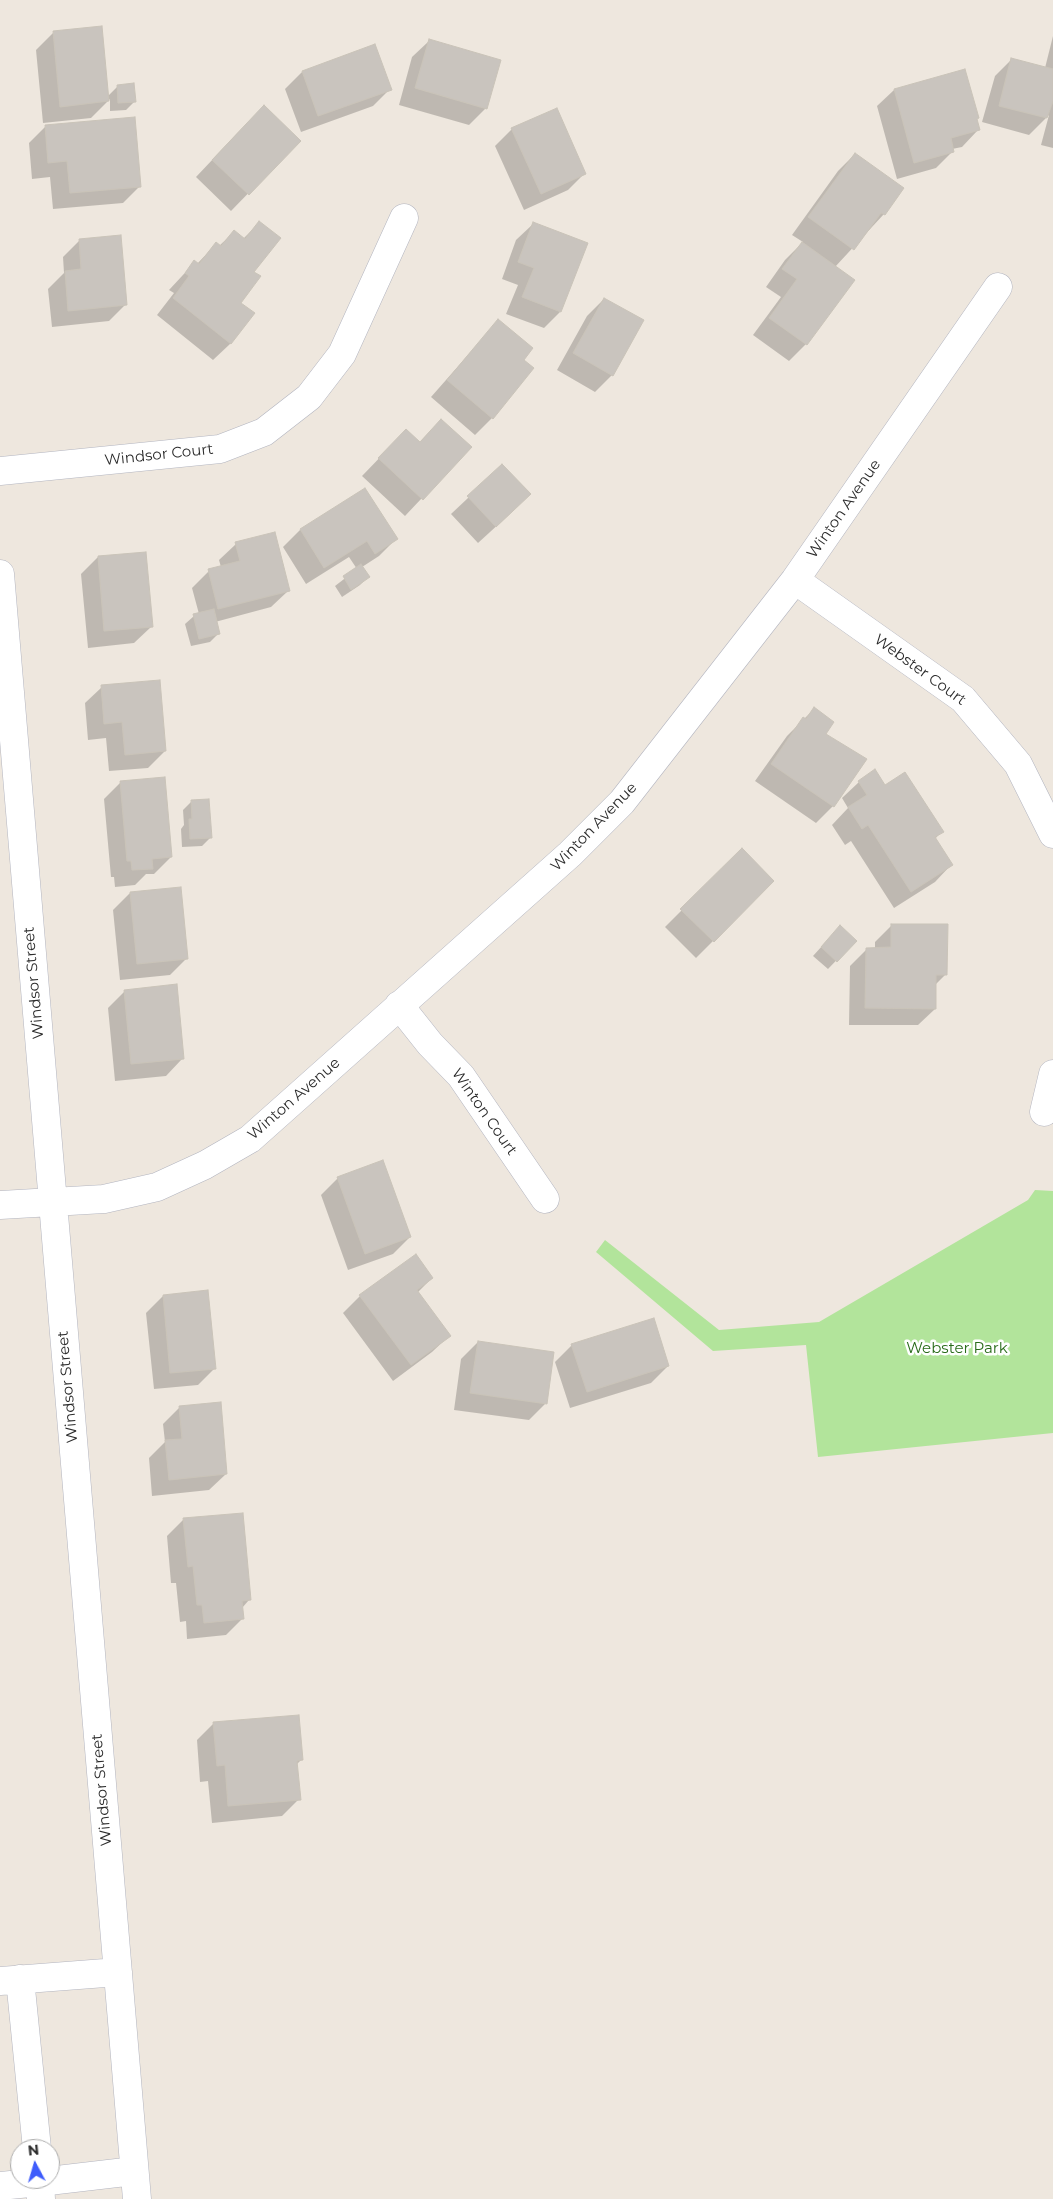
<!DOCTYPE html>
<style>
body{margin:0}
#map{position:relative;width:1053px;height:2199px;overflow:hidden;background:#eee7de;font-family:Montserrat,sans-serif}
canvas{display:block}
.north{position:absolute;left:10px;top:2139px;width:50px;height:50px;box-sizing:border-box;background:#fff;border:1px solid #ababab;border-radius:50%;rotate:354deg;font-size:14px;font-weight:700;line-height:20px;text-align:center;color:#2c2c2c}
.north::after{content:'';display:block;margin:auto;width:18px;height:22px;background:#3e5cfb;clip-path:polygon(50% 0,100% 100%,50% 72%,0 100%)}
</style>
<div id="map">
<canvas width="1053" height="2199"></canvas>
<div class="north">N</div>
</div>
<script>
const ctx = document.querySelector('canvas').getContext('2d');
ctx.lineJoin = 'round';
function fill(path, color) { ctx.fillStyle = color; ctx.fill(path, 'evenodd'); }
const shape = rows => new Path2D(rows.map(r => 'M' + r).join(''));
function trace(path, color, width, dash) { ctx.strokeStyle = color; ctx.lineWidth = width; ctx.lineCap = dash ? 'butt' : 'round'; ctx.setLineDash(dash || []); ctx.stroke(path); }
function label(font, color, halo, rows, align = 'center') {
  ctx.font = font + ' Montserrat,sans-serif'; ctx.lineWidth = 5; ctx.setLineDash([]); ctx.textBaseline = 'middle'; ctx.strokeStyle = halo; ctx.fillStyle = color; for (const [text, x, y, turn = 0] of rows) {
    ctx.save(); ctx.translate(x, y); ctx.rotate((+turn || 0) * Math.PI / 180); ctx.textAlign = isNaN(turn) ? turn : align; if (halo) ctx.strokeText(text, 0, 0); ctx.fillText(text, 0, 0); ctx.restore();
  }
}
fill(shape([
 [1035,1190,1053,1191,1053,1433,818,1457,806,1345,713,1351,596,1252,605,1240,719,1330,819,1322,1028,1200]
]), '#b2e49b');
fill(shape([
 [53,33,107,97,118,86,135,101,126,110,110,111,110,99,91,118,43,123,36,50],
 [1053,36,1053,148,1041,145,1049,115,1029,135,982,122,995,76,1012,59,1045,68],
 [429,41,486,108,469,125,399,105,412,57],
 [374,46,390,89,373,106,301,132,285,89,302,72],
 [894,90,976,120,978,130,962,147,952,149,953,151,936,168,897,179,877,106],
 [247,123,299,141,231,211,196,177],
 [45,127,140,186,123,203,53,209,50,177,32,179,29,143],
 [512,129,585,173,568,190,524,210,495,146],
 [855,154,884,214,835,267,853,280,806,344,789,361,753,335,781,297,766,287,785,260,803,242,792,235,838,171],
 [259,223,253,272,239,303,253,313,230,344,213,360,157,315,174,293,169,290,195,262,197,264,216,244,219,246,234,232,243,239],
 [533,224,560,312,544,328,506,314,518,285,502,279,516,240],
 [80,240,126,304,109,321,52,327,48,289,64,273,63,257],
 [604,299,612,375,595,392,557,370,587,316],
 [498,321,522,360,492,418,475,435,431,397],
 [441,420,470,447,405,516,362,476,389,448,419,443],
 [502,466,513,511,478,543,451,514],
 [365,490,396,539,379,556,362,567,368,577,360,585,342,597,335,586,357,569,349,557,306,584,283,547,300,530],
 [236,544,288,591,271,607,215,622,218,634,210,642,191,646,185,624,194,616,199,614,192,588,209,571,221,567,219,560],
 [98,557,151,627,134,643,88,648,81,574],
 [102,687,165,751,148,768,109,771,106,738,88,740,85,703],
 [814,709,824,734,833,806,816,823,755,781,787,736],
 [121,782,171,857,154,874,146,874,135,885,115,887,114,877,111,877,104,799],
 [859,782,885,786,942,831,935,839,951,865,935,882,894,908,851,841,845,845,832,825,848,808,842,798],
 [191,802,211,837,202,846,182,847,181,829,184,825,183,810],
 [742,850,773,881,696,958,665,927],
 [130,893,187,958,170,975,120,980,113,910],
 [892,925,946,974,935,985,935,1009,918,1025,849,1025,850,966,867,949,875,949,875,942],
 [832,935,855,941,828,969,813,956],
 [125,991,182,1059,166,1076,115,1081,108,1008],
 [338,1178,410,1237,393,1254,348,1270,321,1195],
 [432,1278,417,1293,449,1336,432,1352,393,1381,343,1313,360,1296],
 [163,1296,215,1368,198,1385,154,1389,146,1313],
 [478,1342,545,1404,529,1420,454,1410,461,1359],
 [572,1345,668,1366,651,1383,570,1408,555,1362],
 [180,1407,226,1474,209,1490,152,1496,149,1458,165,1442,163,1424],
 [184,1519,249,1600,242,1608,243,1618,226,1635,187,1639,186,1621,180,1622,176,1583,171,1583,167,1536],
 [214,1723,301,1760,296,1765,299,1799,282,1816,212,1823,208,1781,200,1782,197,1740]
]), '#0003');
const building = shape([
 [102,26,109,101,60,107,53,31,102,26],
 [429,39,501,60,487,109,415,88,429,39],
 [375,44,392,90,318,116,302,71,375,44],
 [1011,58,1053,69,1053,101,1047,118,999,106,1011,58],
 [965,69,979,118,977,119,980,130,951,138,954,152,914,163,894,89,965,69],
 [134,83,136,102,118,103,117,85,134,83],
 [264,105,301,141,249,195,212,160,264,105],
 [557,108,586,174,541,194,511,128,557,108],
 [135,117,141,187,70,193,67,161,48,163,45,125,135,117],
 [855,153,904,188,885,215,881,213,854,250,808,217,855,153],
 [259,221,281,238,254,272,261,276,241,303,255,313,231,344,173,298,189,276,185,273,194,260,199,264,216,242,221,246,234,230,245,239,259,221],
 [533,222,588,243,561,312,522,297,534,268,518,262,533,222],
 [121,235,127,305,68,311,65,271,81,269,79,239,121,235],
 [802,242,855,280,807,345,769,318,797,279,782,269,802,242],
 [604,298,644,320,613,376,573,353,604,298],
 [498,319,533,348,524,360,534,368,493,419,447,380,498,319],
 [441,419,472,447,423,500,378,458,406,429,420,442,441,419],
 [502,464,531,494,496,527,467,496,502,464],
 [365,488,398,539,375,554,367,541,324,568,300,529,365,488],
 [275,532,290,591,218,609,208,569,240,561,235,542,275,532],
 [146,552,153,627,104,631,98,556,146,552],
 [361,564,370,577,351,590,343,576,361,564],
 [214,609,220,634,199,639,193,614,214,609],
 [160,680,166,751,125,755,122,722,104,724,101,685,160,680],
 [814,707,834,722,826,734,867,759,834,807,771,764,803,717,806,719,814,707],
 [875,769,885,785,905,772,944,832,935,837,953,865,911,892,868,825,862,829,848,807,867,795,858,781,875,769],
 [165,777,172,857,152,859,153,869,132,870,131,861,127,861,120,781,165,777],
 [209,799,212,838,190,839,189,819,192,819,191,800,209,799],
 [742,848,774,881,714,942,680,909,742,848],
 [181,887,188,959,137,964,130,892,181,887],
 [891,924,948,924,947,975,936,975,936,1009,865,1008,866,948,891,947,891,924],
 [840,925,857,941,837,962,821,947,840,925],
 [177,984,184,1059,131,1064,124,990,177,984],
 [383,1160,411,1237,365,1254,337,1177,383,1160],
 [416,1254,433,1278,417,1290,451,1336,411,1365,359,1295,416,1254],
 [208,1290,216,1369,170,1373,163,1295,208,1290],
 [654,1318,669,1366,587,1392,571,1344,654,1318],
 [478,1341,554,1352,547,1404,470,1393,478,1341],
 [221,1402,227,1474,169,1480,165,1440,182,1439,179,1406,221,1402],
 [243,1513,251,1600,242,1601,244,1619,204,1623,202,1605,197,1605,193,1566,188,1567,183,1518,243,1513],
 [299,1715,303,1760,297,1761,301,1800,228,1806,225,1765,217,1766,213,1722,299,1715]
]);
fill(building, '#c9c4be');
trace(building, '#c9c3b8', 1);
const minor = shape([
 [0,471,220,449,264,432,309,397,342,354,404,218],
 [0,574,137,2199],
 [795,580,963,699,1018,764,1053,834],
 [399,1005,430,1044,461,1076,545,1199],
 [1044,1112,1053,1074],
 [0,1205,104,1199,157,1187,205,1165,250,1139,570,854,622,802,795,580,998,287],
 [20,1979,37,2149],
 [0,1981,118,1972],
 [40,2179,40,2182,134,2171],
 [0,2186,40,2182,41,2199]
]);
trace(minor, '#b2b4bf', 29);
trace(minor, '#fff', 28);
label('15px', '#2c2c2c', '#fff', [
 ["Windsor Court",159,455,-6],
 ["Winton Avenue",844,509,-55],
 ["Webster Court",920,670,36],
 ["Winton Avenue",594,827,-46],
 ["Windsor Street",34,983,-95],
 ["Winton Avenue",294,1099,-41],
 ["Winton Court",484,1112,55],
 ["Windsor Street",68,1387,-95],
 ["Windsor Street",102,1790,-95]
]);
label('15px', '#296b1a', '#fff', [
 ["Webster Park",957,1349]
]);
</script>
